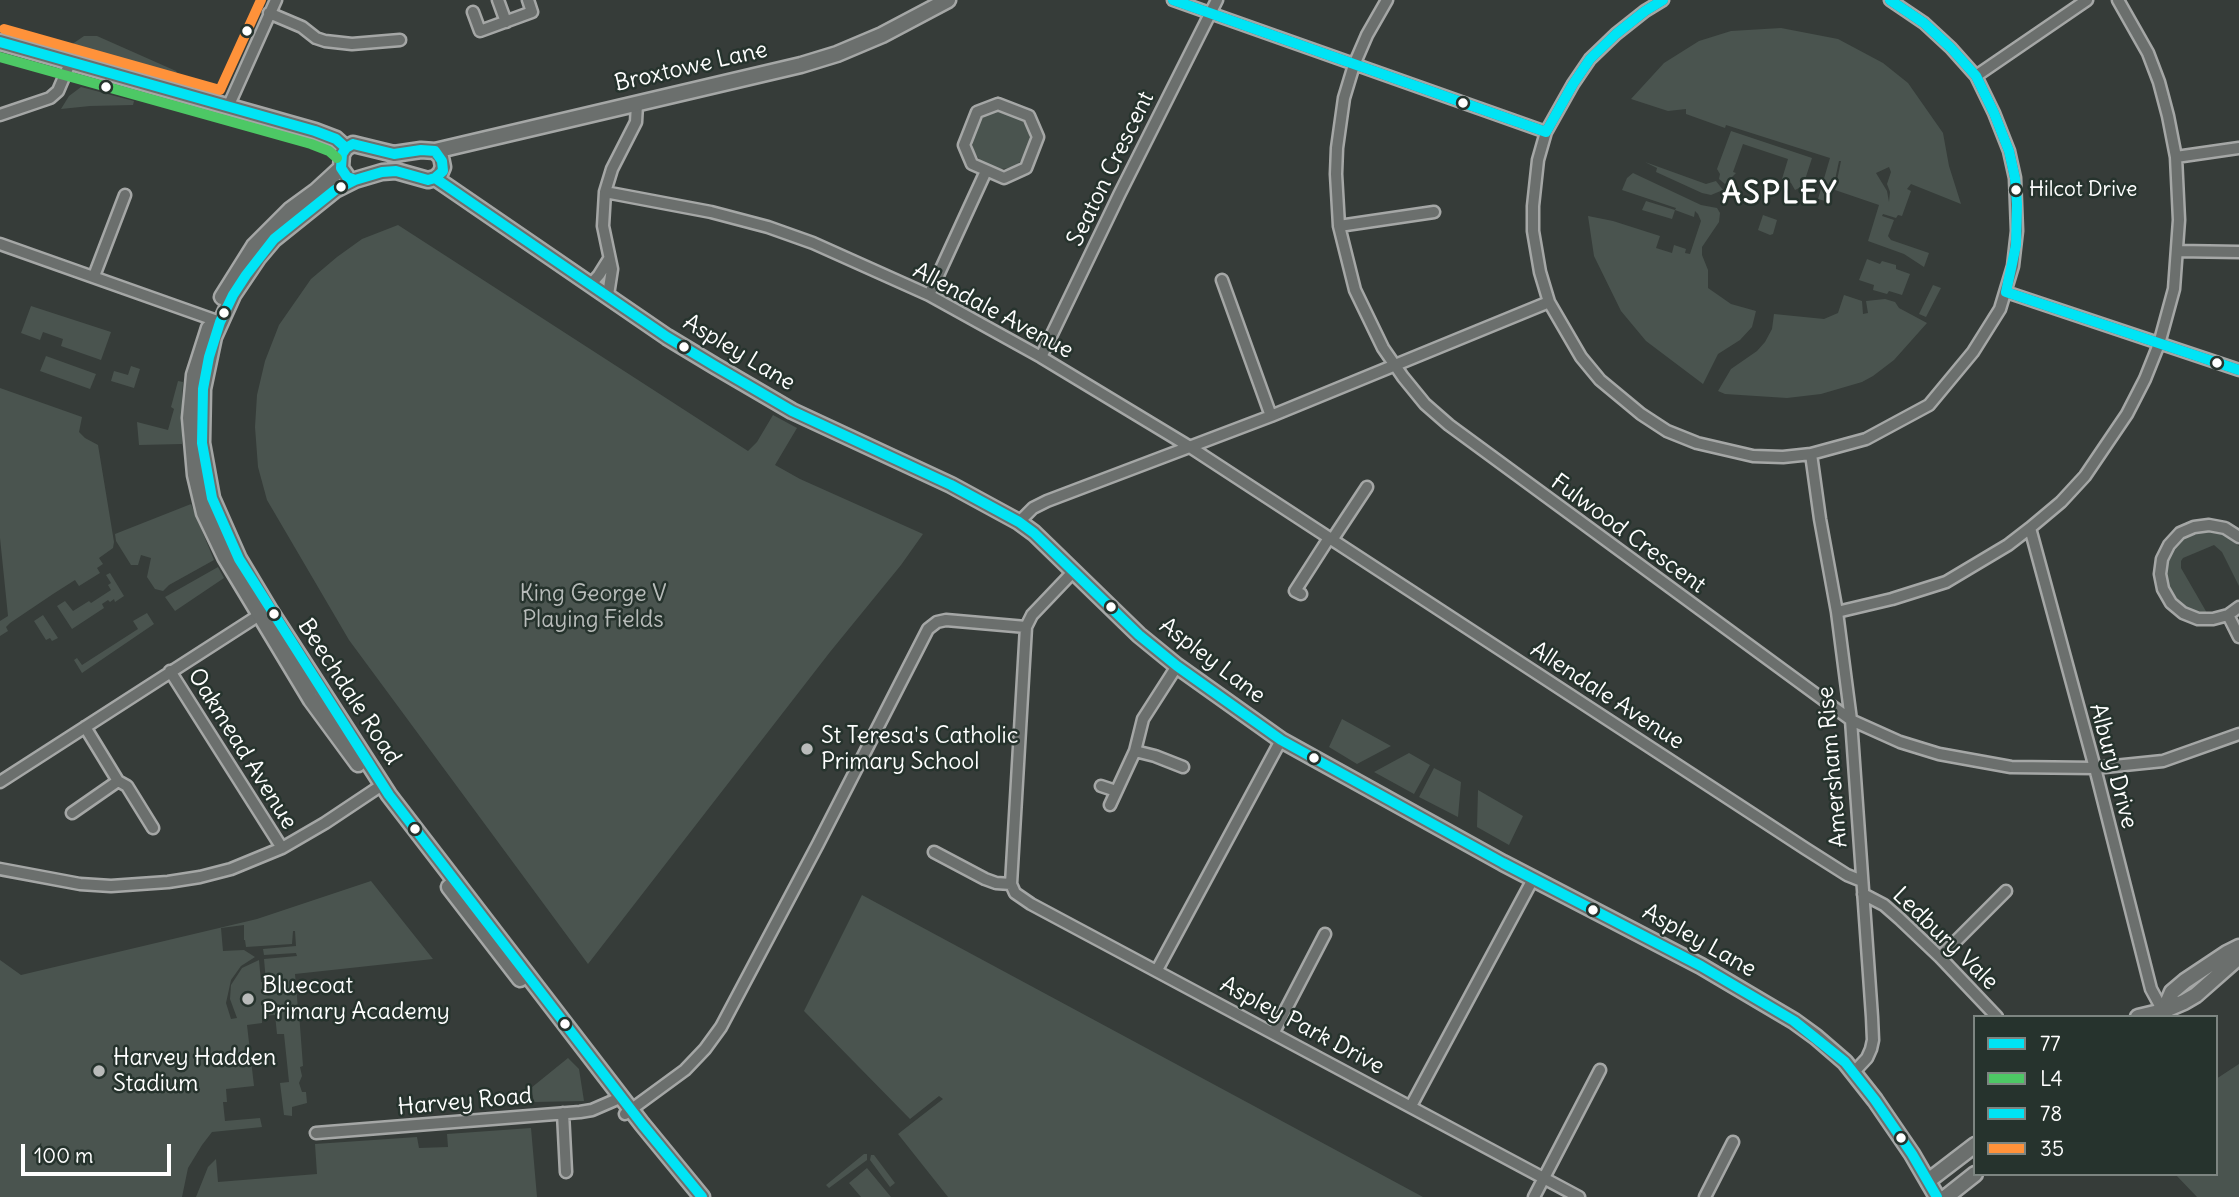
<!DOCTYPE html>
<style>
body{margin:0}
#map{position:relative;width:2239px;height:1197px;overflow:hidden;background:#363c39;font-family:Delius,sans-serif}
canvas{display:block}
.legend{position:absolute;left:1973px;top:1015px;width:245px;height:161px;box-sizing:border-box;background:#26332d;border:2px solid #7d8581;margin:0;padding:9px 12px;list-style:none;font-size:21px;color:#fff}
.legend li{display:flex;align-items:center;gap:14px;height:35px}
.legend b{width:35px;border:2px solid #7d8581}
.scale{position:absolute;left:21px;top:1144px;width:150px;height:32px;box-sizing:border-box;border:4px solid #fff;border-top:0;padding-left:9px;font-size:21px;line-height:24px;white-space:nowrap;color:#fff;-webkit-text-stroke:5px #26332d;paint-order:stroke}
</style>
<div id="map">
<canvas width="2239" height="1197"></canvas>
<ul class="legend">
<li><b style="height:9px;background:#00e4f5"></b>77</li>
<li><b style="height:9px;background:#4dc865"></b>L4</li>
<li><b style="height:9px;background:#00e4f5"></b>78</li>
<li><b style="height:9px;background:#ff923a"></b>35</li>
</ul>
<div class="scale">100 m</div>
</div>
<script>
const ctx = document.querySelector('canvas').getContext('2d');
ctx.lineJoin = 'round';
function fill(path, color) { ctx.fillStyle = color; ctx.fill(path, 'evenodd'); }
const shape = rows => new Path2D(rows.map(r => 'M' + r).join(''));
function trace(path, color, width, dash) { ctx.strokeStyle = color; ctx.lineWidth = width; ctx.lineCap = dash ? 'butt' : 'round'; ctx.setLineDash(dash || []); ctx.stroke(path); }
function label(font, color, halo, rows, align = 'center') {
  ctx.font = font + ' Delius,sans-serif'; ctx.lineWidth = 5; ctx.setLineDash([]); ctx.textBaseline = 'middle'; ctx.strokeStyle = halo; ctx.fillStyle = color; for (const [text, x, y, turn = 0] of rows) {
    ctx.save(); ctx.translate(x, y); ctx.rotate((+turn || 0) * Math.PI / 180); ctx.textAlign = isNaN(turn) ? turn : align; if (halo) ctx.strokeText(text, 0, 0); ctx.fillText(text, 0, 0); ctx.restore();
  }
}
fill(shape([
 [1781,28,1838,39,1883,63,1908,83,1943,133,1949,166,1961,204,1911,184,1907,189,1911,191,1902,216,1898,215,1896,218,1883,214,1882,216,1894,220,1888,236,1891,240,1929,253,1924,267,1904,254,1868,241,1879,205,1835,190,1841,161,1839,161,1833,189,1829,188,1825,201,1818,199,1830,158,1726,125,1725,128,1686,114,1686,109,1668,111,1631,99,1664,63,1699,41,1731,31],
 [1889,167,1891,172,1887,184,1890,192,1889,202,1887,191,1876,173],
 [84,36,97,36,176,71,177,73,175,77,68,47],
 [81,87,134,101,133,105,90,106,61,109,69,96],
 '972 140a29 29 0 1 1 58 0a29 29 0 1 1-58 0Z',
 [1731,131,1812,158,1803,186,1795,190,1791,183,1782,179,1788,159,1743,144,1733,172,1736,173,1725,184,1719,179,1720,174,1717,169],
 [1645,162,1706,184,1716,181,1723,190,1711,195,1702,193,1656,172,1657,168],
 [1633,173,1701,205,1717,208,1720,213,1719,222,1702,247,1702,255,1708,270,1708,288,1731,304,1756,311,1752,327,1740,340,1718,354,1703,384,1646,341,1621,311,1594,256,1588,216,1613,221,1660,236,1656,248,1672,253,1674,245,1686,249,1685,253,1690,254,1701,221,1698,214,1695,211,1694,217,1675,210,1672,219,1642,210,1646,201,1675,210,1676,208,1622,190,1627,178],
 [1763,215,1777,220,1773,234,1770,235,1758,230],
 [398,225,748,451,757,442,773,415,797,428,775,465,800,479,923,534,901,565,830,652,588,964,349,640,267,500,258,467,255,427,257,395,265,361,279,325,311,279,337,257,362,239],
 [1867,259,1880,264,1882,261,1896,265,1896,269,1910,274,1902,295,1889,291,1887,294,1873,290,1874,285,1859,280],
 [1933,285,1941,288,1926,317,1919,314],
 [1844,295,1862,301,1863,314,1868,313,1866,301,1885,299,1895,302,1899,308,1927,323,1894,360,1873,376,1862,382,1821,394,1787,398,1725,394,1718,391,1731,369,1757,351,1765,342,1772,329,1774,314,1824,319,1838,313],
 [31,306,111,332,101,360,61,346,63,339,43,332,40,340,21,333],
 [46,356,96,374,90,389,40,371],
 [131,366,140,369,134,388,111,381,114,371,128,375],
 [178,381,183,382,182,397,182,444,139,445,137,422,168,430,174,409,171,407],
 [0,388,82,417,79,432,85,438,98,445,114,542,113,548,99,558,103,564,97,568,100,573,79,586,75,580,53,594,10,623,6,627,8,631,0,636,0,621,8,616,0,538],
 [191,504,214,560,169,585,163,591,155,589,147,577,151,558,141,555,138,565,131,565,116,541,115,534],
 [2206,531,2223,534,2239,546,2239,586,2222,552,2214,545,2183,558,2181,561,2181,568,2207,613,2198,613,2184,607,2172,594,2166,578,2168,560,2176,545,2190,535],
 [218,567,224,578,175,611,165,597],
 [110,573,124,596,115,602,114,599,110,602,108,600,102,604,104,608,72,629,57,606,65,601,73,611,89,601,91,603,111,590,108,585,111,583,106,575],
 [147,613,154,624,82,673,74,660,77,658,82,665,138,629,133,621],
 [43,615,58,638,52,641,50,638,46,640,34,621],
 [1342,719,1391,746,1357,764,1329,747],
 [1409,753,1430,765,1414,794,1374,772],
 [1434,768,1461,782,1458,817,1419,797],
 [1478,790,1523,816,1509,845,1477,827],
 [371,881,433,959,295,974,298,1009,291,1011,292,1014,299,1013,303,1066,300,1067,302,1076,299,1083,302,1092,306,1092,307,1103,292,1107,292,1116,284,1115,280,1083,289,1082,284,1034,277,1034,275,1015,262,1016,262,1023,247,1025,254,1086,226,1089,227,1102,223,1102,225,1121,260,1118,262,1127,212,1132,202,1145,188,1168,182,1197,0,1197,0,960,21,975,257,919],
 [244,925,244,940,245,940,246,947,292,944,293,931,295,931,296,946,263,949,264,955,296,953,297,956,264,959,266,982,261,982,259,960,242,968,231,985,230,999,237,1018,231,1019,226,1003,231,980,241,966,255,957,244,950,223,951,221,928],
 [862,895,1371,1169,1423,1197,948,1197,898,1134,943,1099,939,1096,910,1119,804,1011],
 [568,1058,579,1069,584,1101,534,1102,531,1088],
 [2239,1064,2239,1197,2197,1197,2175,1174,2216,1174,2216,1079],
 [531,1128,537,1197,196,1197,208,1167,216,1159,218,1182,317,1174,315,1144,417,1137,419,1148,448,1147,447,1134],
 [864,1154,867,1154,867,1160,829,1188,826,1185],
 [871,1155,874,1155,895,1183,890,1187,870,1160],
 [867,1168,891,1197,861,1197,849,1183]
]), '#4a544f');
const street = shape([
 [498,0,506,22],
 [1173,0,1546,132],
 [1387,0,1367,35,1354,65,1344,98,1337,148,1336,174,1339,226,1355,290,1383,348,1403,377,1425,404,1449,425,1851,720,1900,742,1939,754,2011,767,2095,768,2163,761,2239,734],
 [1663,0,1645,11,1616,34,1590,59,1573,84,1546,132,1538,160,1533,206,1533,231,1540,272,1549,302,1581,357,1600,380,1641,414,1667,431,1697,443,1753,456,1783,457,1811,454,1866,439,1929,405,1973,352,2000,309,2013,266,2017,231,2015,178,2009,151,1994,113,1976,76,1951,48,1924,23,1890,0],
 [473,12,480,31,532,12,528,0],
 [269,13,302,27,316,38,325,41,352,44,400,40],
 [1976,76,2087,0],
 [998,104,1029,116,1038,137,1026,168,1004,178,972,164,964,145,977,112,998,104],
 [228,107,276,0],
 [0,115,50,98,58,91,70,63],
 [2176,157,2239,148],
 [605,192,711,212,768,227,813,243,929,295,1041,357,1190,447,1806,849,1847,875,1862,881],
 [1339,226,1434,212],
 [0,244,220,322],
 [2178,251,2239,252],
 [94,276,125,195],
 [1222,280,1271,416],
 [591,284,599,275,609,259],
 [2006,292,2239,370],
 [608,295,612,269,603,226,605,192,612,169,636,122,637,104],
 [929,295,986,171],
 [1041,357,1119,195,1217,0],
 [1811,454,1820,519,1837,612,1851,720,1872,1017,1873,1040,1871,1049,1867,1058,1853,1073],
 [1019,522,1033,508,1047,501,1271,416,1549,302],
 [2030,528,2095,768,2151,989,2163,1011],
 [2239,537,2225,528,2209,525,2194,527,2180,533,2169,545,2162,559,2160,574,2163,589,2171,603,2183,613,2198,619,2213,619,2228,615,2239,607],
 [1332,540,1367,487],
 [1301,594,1295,591,1329,538],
 [1837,612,1892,599,1946,582,2008,545,2030,528,2061,502,2085,476,2127,414,2145,379,2159,344,2174,289,2179,220,2176,157,2168,116,2159,82,2148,53,2118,0],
 [2228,615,2239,637],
 [170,671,282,848],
 [85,727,118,781,127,786,153,828],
 [1135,751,1155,756,1183,767],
 [0,782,264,612],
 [1101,786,1116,791],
 [1110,805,1135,751,1143,719,1177,666],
 [72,813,118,781],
 [934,852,985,879,996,883,1011,884],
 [0,869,80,884,111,886,168,882,200,877,231,869,282,848,325,823,382,785],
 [1011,884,1015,893,1031,904,1579,1197],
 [1011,884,1026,627,1032,615,1073,572],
 [1863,894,1884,905,1900,919,1940,957,1997,1017],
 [1940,957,2006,891],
 [1157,970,1281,740],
 [1274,1032,1325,934],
 [1411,1106,1533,879],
 [563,1113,566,1172],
 [625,1114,685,1070,705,1049,721,1027,818,844,928,629,937,622,946,620,1026,627],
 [316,1133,580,1112,592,1110,622,1097],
 [1534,1197,1600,1070],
 [1705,1197,1733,1142]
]);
const secondary = shape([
 [0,42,315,131,336,139,346,148],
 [435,151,441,157,443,167,440,174,435,178,428,180,396,171,382,172,355,180,335,190,274,239,258,258,233,295,214,337,203,389,202,443,212,498,239,559,269,609,389,795,642,1124,702,1197],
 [346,175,341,168,342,154,346,148,353,144,394,154,421,150,435,151,801,65,837,54,882,35,948,0],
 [435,178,667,337,715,366,792,411,951,485,1019,522,1034,533,1139,635,1177,666,1281,740,1503,863,1701,966,1794,1021,1816,1037,1845,1062,1875,1100,1912,1154,1937,1197],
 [222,297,254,246,290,210,316,191,341,168],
 [209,328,194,375,190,418,195,475,204,513,225,557,311,700,358,764],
 [449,887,520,979],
 [2163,1013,2172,992,2185,981,2227,953,2239,947],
 [2138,1017,2163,1011,2184,1002,2196,995,2239,957],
 [1928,1181,1975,1145],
 [1946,1197,1975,1174]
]);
trace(street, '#a5a7a6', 15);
trace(secondary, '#a5a7a6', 19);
trace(street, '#6b6f6d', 10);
trace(secondary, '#6b6f6d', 14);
trace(shape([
 [0,42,315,131,336,139,346,148],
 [353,144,394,154,421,150,435,151,442,161,443,171,435,178,428,180,396,171,382,172,355,180,347,177,341,168,342,154,346,148,353,144],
 [435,178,667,337,715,366,792,411,951,485,1019,522,1034,533,1139,635,1177,666,1281,740,1503,863,1701,966,1794,1021,1845,1062,1875,1100,1912,1154,1937,1197],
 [355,180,335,190,274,239,246,275,233,295,220,322,209,357,203,389,202,443,212,498,239,559,389,795,642,1124,702,1197]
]), '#00e4f5', 10);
trace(shape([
 [0,57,311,144,329,151,337,158]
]), '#4dc865', 10);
trace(shape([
 [1173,0,1546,132,1573,84,1590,59,1616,34,1645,11,1663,0],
 [1890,0,1924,23,1951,48,1976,76,1994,113,2009,151,2015,178,2017,204,2016,245,2006,292,2239,370]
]), '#00e4f5', 10);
trace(shape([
 [4,29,220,90,261,0]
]), '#ff923a', 10);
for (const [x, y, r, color] of [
 [247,31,6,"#fff"],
 [106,87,6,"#fff"],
 [1463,103,6,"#fff"],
 [341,187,6,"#fff"],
 [2016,190,6,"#fff"],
 [224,313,6,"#fff"],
 [684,347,6,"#fff"],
 [2217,363,6,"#fff"],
 [1111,607,6,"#fff"],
 [274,614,6,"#fff"],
 [807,749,7,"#b9bbba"],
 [1314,758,6,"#fff"],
 [415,829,6,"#fff"],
 [1593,910,6,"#fff"],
 [248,999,7,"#b9bbba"],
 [565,1024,6,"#fff"],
 [99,1071,7,"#b9bbba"],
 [1901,1138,6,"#fff"]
]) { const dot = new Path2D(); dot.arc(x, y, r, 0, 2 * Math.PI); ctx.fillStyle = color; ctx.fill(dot); trace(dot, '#26332d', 2.5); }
label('21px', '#fff', '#26332d', [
 ["Hilcot Drive",2029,190]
], 'left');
label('23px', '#fff', '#26332d', [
 ["Broxtowe Lane",691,67,-13],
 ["Seaton Crescent",1111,169,-64],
 ["Allendale Avenue",993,311,28],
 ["Aspley Lane",739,353,31],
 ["Fulwood Crescent",1628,534,36],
 ["Aspley Lane",1212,661,37],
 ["Beechdale Road",349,692,57],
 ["Allendale Avenue",1607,696,33],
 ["Oakmead Avenue",242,749,58],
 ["Albury Drive",2113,766,75],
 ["Amersham Rise",1833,767,-95],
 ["Ledbury Vale",1945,939,44],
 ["Aspley Lane",1699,941,29],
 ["Aspley Park Drive",1302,1026,28],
 ["Harvey Road",465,1102,-5]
]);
label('23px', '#b8bcba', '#26332d', [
 ["King George V",593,594],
 ["Playing Fields",593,620]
]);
label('23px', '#fff', '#26332d', [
 ["St Teresa's Catholic",821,736],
 ["Primary School",821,762],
 ["Bluecoat",262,986],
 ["Primary Academy",262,1012],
 ["Harvey Hadden",113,1058],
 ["Stadium",113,1084]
], 'left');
ctx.letterSpacing = '2px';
label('bold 30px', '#fff', '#26332d', [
 ["ASPLEY",1780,194]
]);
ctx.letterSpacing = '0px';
</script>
